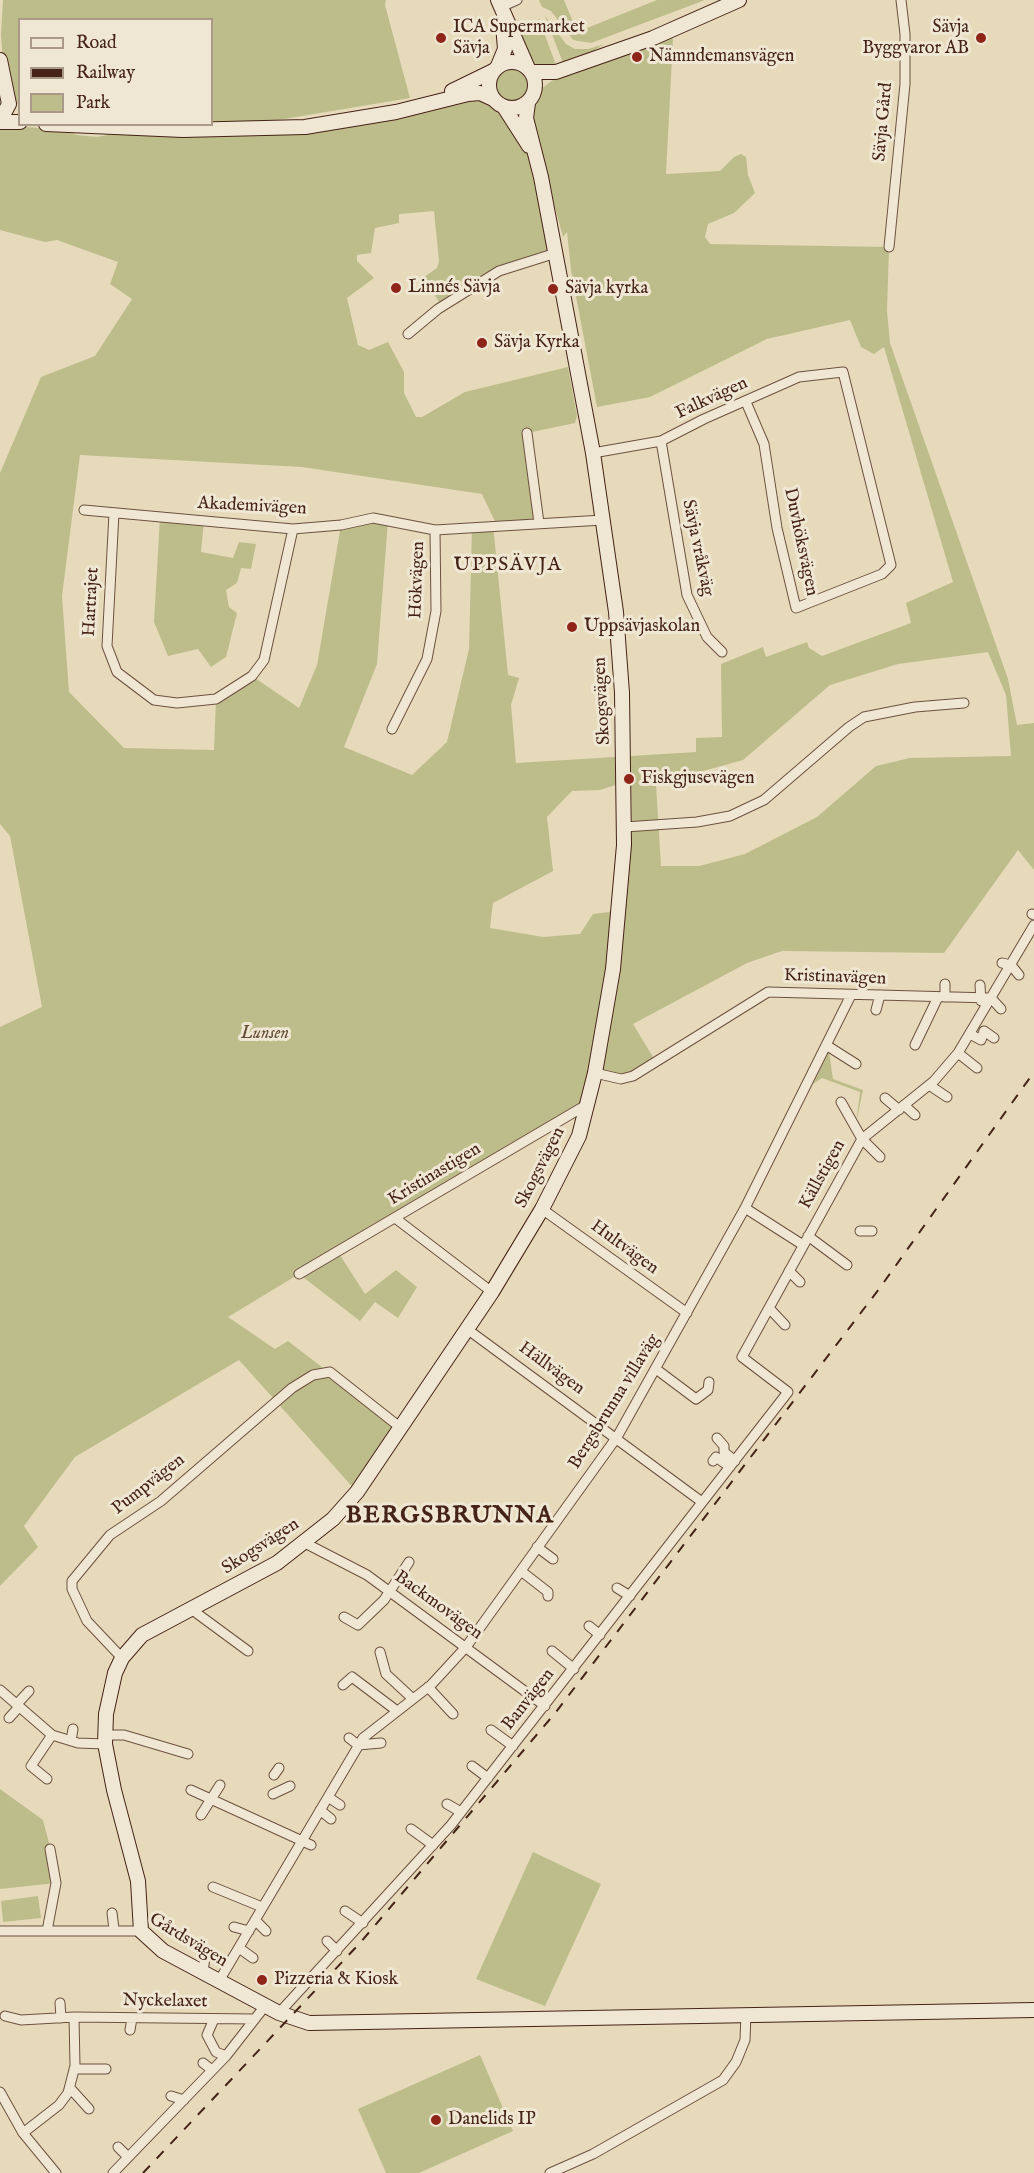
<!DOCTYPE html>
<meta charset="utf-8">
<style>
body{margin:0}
#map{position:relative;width:1034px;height:2173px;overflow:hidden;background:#e6dabb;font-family:"IM FELL English",serif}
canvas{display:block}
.legend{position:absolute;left:18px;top:18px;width:195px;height:108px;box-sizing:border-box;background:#efe7d3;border:2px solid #ab9987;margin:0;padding:8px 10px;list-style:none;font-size:18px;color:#452316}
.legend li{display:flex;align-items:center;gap:12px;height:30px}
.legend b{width:30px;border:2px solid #ab9987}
</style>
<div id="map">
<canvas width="1034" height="2173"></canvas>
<ul class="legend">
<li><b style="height:8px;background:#efe7d3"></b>Road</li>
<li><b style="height:8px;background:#452316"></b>Railway</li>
<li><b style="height:16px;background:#bdbd8b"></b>Park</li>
</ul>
</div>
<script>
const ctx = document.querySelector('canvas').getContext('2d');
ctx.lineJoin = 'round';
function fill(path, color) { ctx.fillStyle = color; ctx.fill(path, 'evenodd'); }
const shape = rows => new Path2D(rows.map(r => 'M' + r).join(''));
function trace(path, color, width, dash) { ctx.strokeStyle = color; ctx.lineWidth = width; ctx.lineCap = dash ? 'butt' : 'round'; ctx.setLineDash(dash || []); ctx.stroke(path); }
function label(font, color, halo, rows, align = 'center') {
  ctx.font = font + ' "IM FELL English",serif'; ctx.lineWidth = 6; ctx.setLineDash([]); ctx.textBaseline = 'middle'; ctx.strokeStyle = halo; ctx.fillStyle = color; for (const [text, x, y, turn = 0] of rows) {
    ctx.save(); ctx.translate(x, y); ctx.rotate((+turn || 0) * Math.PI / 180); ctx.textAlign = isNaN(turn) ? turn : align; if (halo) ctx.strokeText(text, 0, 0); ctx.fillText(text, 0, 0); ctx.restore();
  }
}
fill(shape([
 [3,0,386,0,385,5,410,98,272,121,212,124,212,20,20,20,19,106,15,100,3,61,1,35],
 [539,0,564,0,577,32,657,0,705,0,591,43,573,40,551,11,542,7],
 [545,16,566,44,575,49,588,49,605,44,589,53,563,63],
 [539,19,556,65,547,68,535,67,528,61,515,26,532,23],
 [670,38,673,39,666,174,720,171,734,157,741,154,746,157,748,175,755,193,734,213,708,224,705,237,710,244,889,247,887,311,890,343,1008,679,1017,725,1034,723,1034,870,1018,850,944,953,782,951,747,963,633,1024,656,1062,633,1076,595,1073,588,1104,338,1252,365,1294,396,1270,417,1287,398,1318,375,1302,360,1321,299,1274,228,1317,275,1349,288,1341,401,1428,357,1492,239,1360,75,1457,24,1526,38,1547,0,1586,0,1027,42,1007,10,836,0,824,0,473,41,377,95,356,132,299,110,284,118,262,57,240,45,242,0,230,0,128,15,126,63,130,77,135,97,137,113,134,235,135,467,97,487,98,496,106,511,122,530,155,548,250,543,255,456,297,439,302,424,277,437,268,439,261,434,211,399,214,399,223,375,228,371,253,357,255,357,261,374,278,347,298,358,345,369,350,388,342,404,372,404,393,416,417,422,417,465,392,568,367,577,416,575,423,527,433,539,523,497,526,482,494,302,467,80,455,62,596,69,692,124,748,214,750,216,699,252,676,299,708,317,665,341,525,388,521,377,664,344,747,412,775,447,742,469,649,472,527,493,525,508,675,519,678,511,705,516,763,696,752,696,738,722,737,721,664,763,647,766,657,807,642,809,648,822,656,911,623,906,603,953,582,884,347,874,354,861,347,850,320,767,339,650,397,597,407,571,270,567,232,563,237,529,112,541,89,553,80],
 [988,652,1006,695,1011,756,910,758,876,766,817,817,745,854,699,866,661,866,656,784,743,760,830,685,898,664],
 [631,780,632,826,627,894,609,912,593,914,580,934,543,937,490,928,493,903,553,871,547,817,572,791,600,790],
 '493 85a19 19 0 1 1 38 0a19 19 0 1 1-38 0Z',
 [160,517,204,521,201,552,233,558,239,542,256,544,251,569,241,568,237,583,226,590,229,607,237,613,226,657,211,667,198,649,168,656,154,622],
 [829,1051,833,1079,863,1090,856,1124,860,1092,822,1078,813,1084],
 [0,1789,43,1820,56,1869,56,1883,0,1889],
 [533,1852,601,1884,545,2006,476,1979],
 [38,1896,41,1918,3,1922,1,1901],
 [480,2055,513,2131,419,2173,386,2173,358,2109]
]), '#bdbd8b');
const street = shape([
 [501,7,517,0],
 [889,247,905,84,905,34,901,0],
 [408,334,438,309,499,271,556,253],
 [527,433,539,523],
 [661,441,687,595,707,637,722,652],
 [593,453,661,441,704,419,799,377,843,372,891,565,882,574,796,608,777,528,764,444,746,402],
 [84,510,293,529,341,525,373,518,435,530,603,520],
 [114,513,107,646,117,672,154,700,177,703,216,699,252,676,264,660,293,529],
 [392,729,427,659,436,611,435,530],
 [625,827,697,822,730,816,764,800,849,727,864,717,915,707,964,703],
 [1032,914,1034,915],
 [1002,963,1011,965,1019,975],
 [980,985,981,1001],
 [945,997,945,984],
 [876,1010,880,995],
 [970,1034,981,1040,984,1031,994,1038],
 [826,1045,856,1064],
 [915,1045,938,997],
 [958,1053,977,1068],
 [595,1073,621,1079,633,1076,768,992,991,998,1001,1009],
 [929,1085,947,1097],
 [885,1098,899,1110],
 [841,1102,862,1139,880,1157],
 [905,1106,915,1115],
 [745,1208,803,1245],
 [542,1209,687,1313],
 [395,1218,492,1292],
 [860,1231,872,1231],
 [808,1236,847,1265],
 [789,1271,800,1282],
 [299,1274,588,1104],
 [769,1308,785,1325],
 [467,1329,702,1502],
 [656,1369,696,1399,708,1390,709,1382],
 [717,1438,724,1446,724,1452,735,1461],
 [713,1461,716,1457,730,1467],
 [305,1543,367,1575,545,1706],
 [537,1547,553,1559],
 [521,1571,548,1592,548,1596],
 [617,1588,630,1596],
 [191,1609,248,1651],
 [344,1617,358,1625,384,1600,409,1562],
 [589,1626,600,1635],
 [552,1651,574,1669],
 [380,1652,386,1674,413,1699],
 [122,1658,87,1621,72,1589,72,1581,110,1535,161,1501,292,1388,313,1375,330,1372,401,1428],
 [343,1685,352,1677,397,1711],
 [428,1687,453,1714],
 [0,1690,52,1735,78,1743,105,1744],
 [17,1704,29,1691],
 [9,1718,19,1707],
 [491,1730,513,1746],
 [105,1735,124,1735,188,1754],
 [349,1738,358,1745,381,1743],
 [71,1741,73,1729],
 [472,1766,488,1778],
 [274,1775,279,1768],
 [47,1779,31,1766,52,1735],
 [191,1790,311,1845],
 [273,1794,290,1786],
 [328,1797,340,1805],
 [447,1804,461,1812],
 [320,1810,331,1819],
 [201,1815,220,1785],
 [411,1829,433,1845],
 [213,1887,262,1907],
 [345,1911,363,1923],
 [112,1913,114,1929],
 [255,1920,266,1931],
 [234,1927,249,1931],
 [0,1931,141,1931],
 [47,1931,56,1883,50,1849],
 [327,1941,337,1951],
 [239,1948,253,1958],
 [203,1972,206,1950],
 [219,1981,363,1738,431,1685,466,1647,617,1437,745,1208,851,995],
 [60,2003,61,2018],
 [279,2013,451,1825,788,1392,742,1357,862,1139,934,1081,958,1053,1034,925],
 [5,2016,21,2020,74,2017,255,2019],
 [214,2019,207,2035,216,2052,226,2056],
 [130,2030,132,2018],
 [203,2063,212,2070],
 [74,2069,106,2069],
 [70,2088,89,2109],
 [0,2092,23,2133],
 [171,2096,184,2100],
 [118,2147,128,2157],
 [56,2173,23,2133,59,2105,68,2093,75,2066,74,2017],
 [113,2173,226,2056,265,2006],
 [550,2173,593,2154,723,2080,736,2062,745,2040,746,2014]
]);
const secondary = shape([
 [498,0,527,66],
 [0,60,9,104,0,121],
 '489 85a23 23 0 1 1 46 0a23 23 0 1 1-46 0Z',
 [498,66,505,49,503,25],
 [532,72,556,72,653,38,739,0],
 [452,91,493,71],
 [528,103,526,118,541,177,593,453,616,612,622,693,624,845,613,969,595,1073,579,1136,542,1209,492,1292,357,1492,333,1519,277,1563,142,1635,122,1658,115,1673,106,1714,105,1744,114,1790,138,1881,141,1931,163,1951,279,2013,309,2023,1034,2010],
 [504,107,529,146],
 [0,122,20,122],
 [46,124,183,130,305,127,396,112,468,94,480,93,493,99]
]);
trace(street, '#6d513f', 11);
trace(secondary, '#452316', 16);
trace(street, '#efe7d3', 9);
trace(secondary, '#efe7d3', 14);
trace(shape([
 [143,2173,360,1943,556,1712,879,1289,1034,1072]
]), '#452316', 2, [10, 10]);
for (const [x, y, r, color] of [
 [441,38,6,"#8f2418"],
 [981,38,6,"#8f2418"],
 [637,57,6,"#8f2418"],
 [396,288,6,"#8f2418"],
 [553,289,6,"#8f2418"],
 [482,343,6,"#8f2418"],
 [572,627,6,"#8f2418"],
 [629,779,6,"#8f2418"],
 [262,1980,6,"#8f2418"],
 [436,2120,6,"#8f2418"]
]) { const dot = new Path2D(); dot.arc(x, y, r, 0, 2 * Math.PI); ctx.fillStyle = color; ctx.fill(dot); trace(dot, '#efe7d3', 2); }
label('18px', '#452316', '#efe7d3', [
 ["ICA Supermarket",453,28],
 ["Sävja",453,49],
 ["Sävja",969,28,"right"],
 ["Byggvaror AB",969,49,"right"],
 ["Nämndemansvägen",649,57],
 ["Linnés Sävja",408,288],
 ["Sävja kyrka",565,289],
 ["Sävja Kyrka",494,343],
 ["Uppsävjaskolan",584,627],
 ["Fiskgjusevägen",641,779],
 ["Pizzeria & Kiosk",274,1980],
 ["Danelids IP",448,2120]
], 'left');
label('18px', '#452316', '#efe7d3', [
 ["Sävja Gård",884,122,-85],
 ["Falkvägen",712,399,-25],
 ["Akademivägen",252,507,3],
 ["Duvhöksvägen",800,542,78],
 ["Sävja vråkväg",697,548,78],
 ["Hökvägen",418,580,-88],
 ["Hartrajet",92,602,-87],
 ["Skogsvägen",603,701,-93],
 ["Kristinavägen",835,978,2],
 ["Skogsvägen",541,1168,-63],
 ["Kristinastigen",435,1175,-31],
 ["Källstigen",823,1175,-61],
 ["Hultvägen",624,1248,36],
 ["Hällvägen",551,1369,36],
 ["Bergsbrunna villaväg",615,1402,-58],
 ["Pumpvägen",149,1485,-38],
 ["Skogsvägen",261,1547,-33],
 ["Backmovägen",438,1606,36],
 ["Banvägen",529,1700,-52],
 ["Gårdsvägen",188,1941,31],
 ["Nyckelaxet",165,2002,1]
]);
label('italic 18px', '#634a33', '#efe7d3', [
 ["Lunsen",265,1034]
]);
ctx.letterSpacing = '1.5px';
label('20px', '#452316', '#efe7d3', [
 ["UPPSÄVJA",508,566]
]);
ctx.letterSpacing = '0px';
ctx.letterSpacing = '1.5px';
label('bold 24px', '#452316', '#efe7d3', [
 ["BERGSBRUNNA",450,1517]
]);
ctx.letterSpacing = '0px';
</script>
